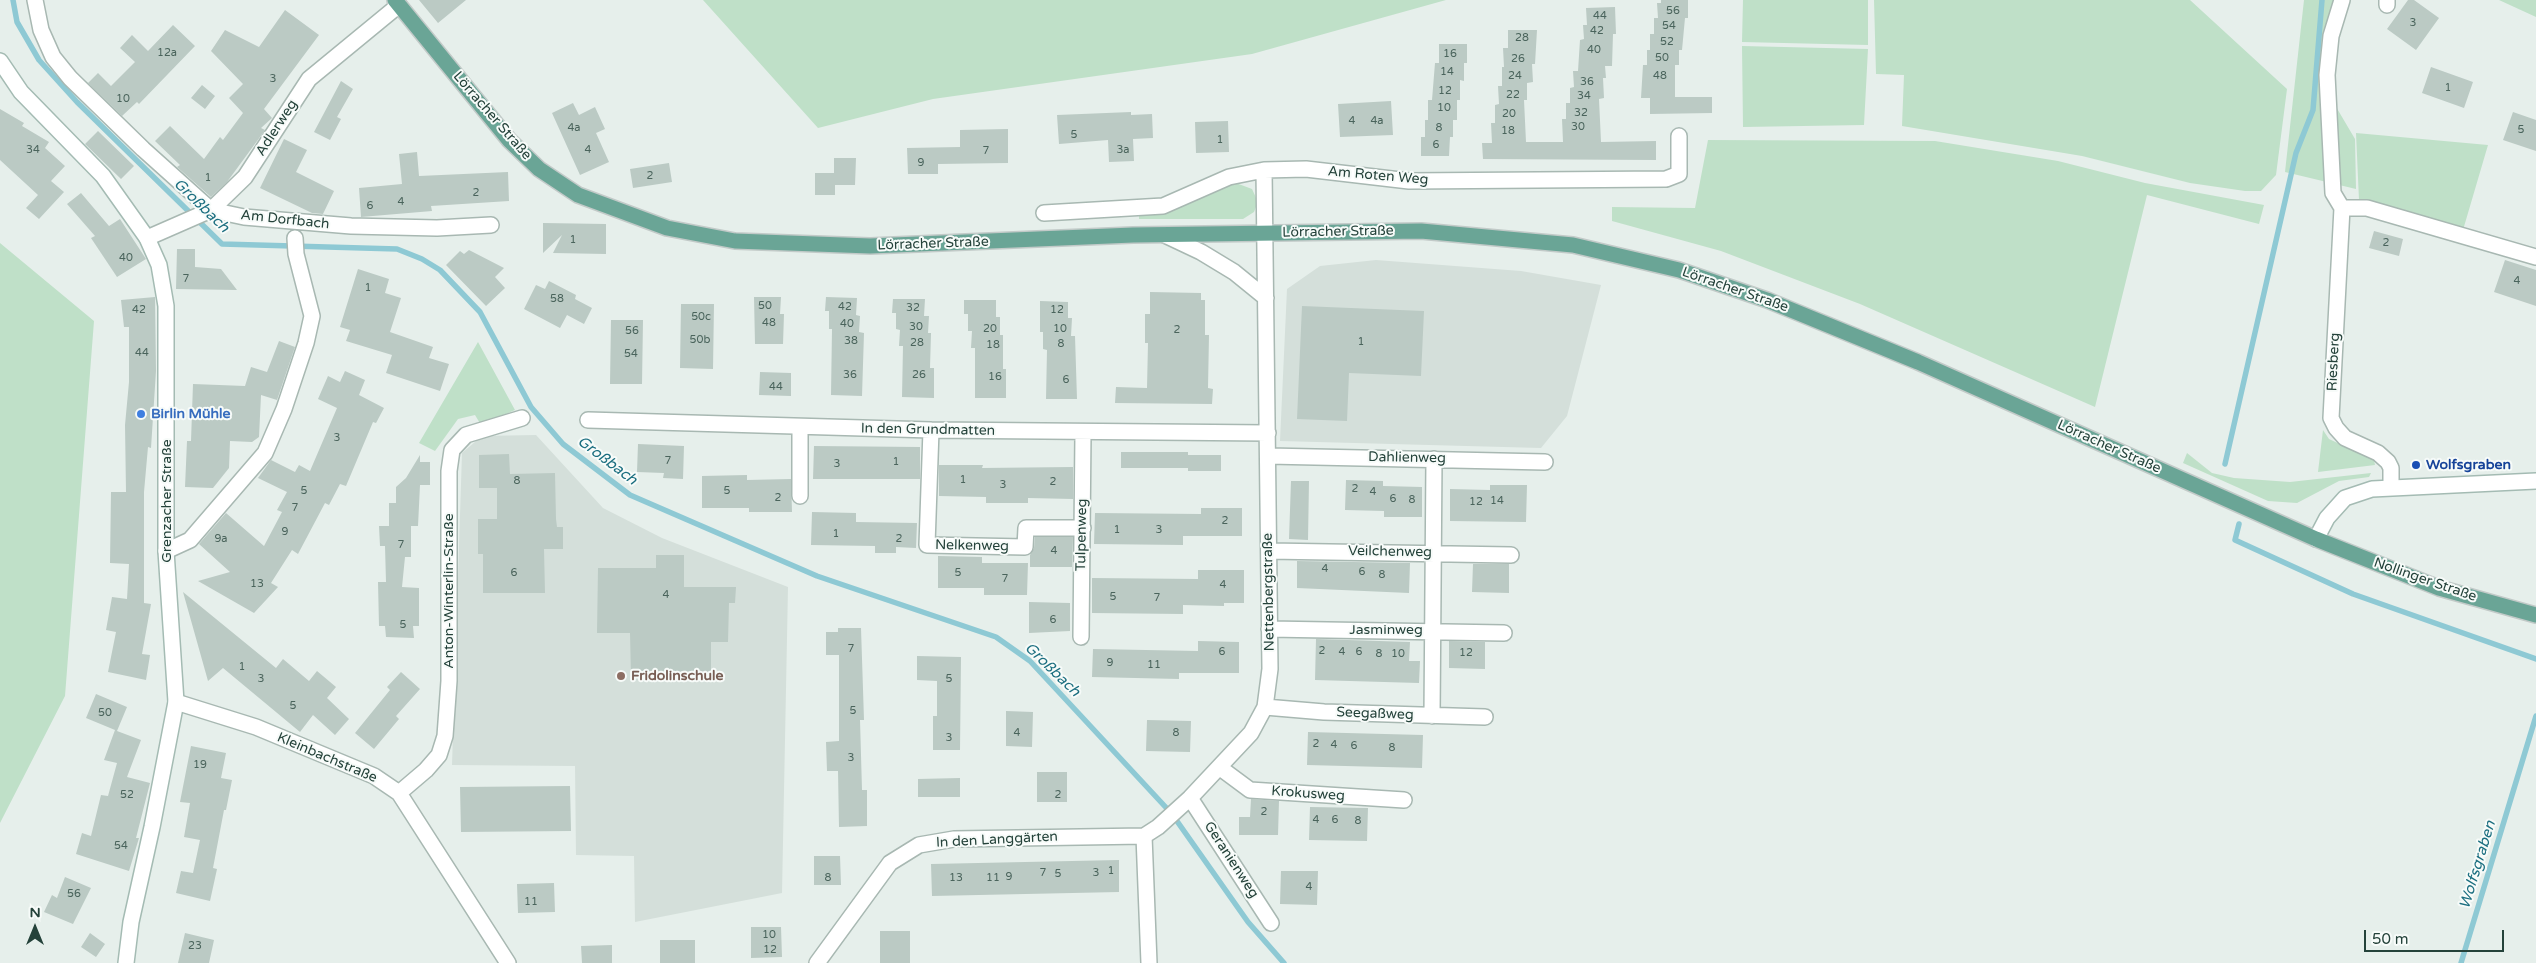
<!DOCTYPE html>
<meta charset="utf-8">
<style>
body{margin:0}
#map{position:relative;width:2536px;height:963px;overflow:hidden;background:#e6efeb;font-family:"Varela Round",sans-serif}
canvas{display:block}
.north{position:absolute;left:10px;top:903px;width:50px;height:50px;-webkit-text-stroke:4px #f7fbf9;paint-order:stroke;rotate:0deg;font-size:14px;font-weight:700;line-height:20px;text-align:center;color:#24423a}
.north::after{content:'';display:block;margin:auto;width:18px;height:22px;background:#24423a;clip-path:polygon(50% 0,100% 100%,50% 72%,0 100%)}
.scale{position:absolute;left:2364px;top:930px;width:140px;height:22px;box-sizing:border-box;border:2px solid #24423a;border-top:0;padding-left:6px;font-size:15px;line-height:18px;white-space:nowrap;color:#24423a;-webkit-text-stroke:4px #f7fbf9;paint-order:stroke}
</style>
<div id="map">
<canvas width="2536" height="963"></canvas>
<div class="north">N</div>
<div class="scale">50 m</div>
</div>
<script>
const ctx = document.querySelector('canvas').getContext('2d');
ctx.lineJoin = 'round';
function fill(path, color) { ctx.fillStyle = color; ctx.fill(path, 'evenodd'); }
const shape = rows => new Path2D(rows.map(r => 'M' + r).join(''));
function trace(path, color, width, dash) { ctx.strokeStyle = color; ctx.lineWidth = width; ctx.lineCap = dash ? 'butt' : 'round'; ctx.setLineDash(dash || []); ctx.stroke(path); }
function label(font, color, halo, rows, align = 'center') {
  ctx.font = font + ' "Varela Round",sans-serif'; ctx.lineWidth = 4; ctx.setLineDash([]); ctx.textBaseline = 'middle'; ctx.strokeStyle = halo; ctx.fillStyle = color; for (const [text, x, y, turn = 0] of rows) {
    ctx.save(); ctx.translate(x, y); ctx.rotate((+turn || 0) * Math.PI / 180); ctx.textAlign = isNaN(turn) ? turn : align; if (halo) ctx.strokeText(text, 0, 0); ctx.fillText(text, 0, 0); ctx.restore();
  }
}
fill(shape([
 [1376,260,1521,271,1601,285,1567,416,1541,448,1280,441,1287,289,1320,266],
 [536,435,603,508,662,538,788,587,782,893,635,922,634,856,576,855,575,766,452,765,462,453,482,436]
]), '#d4dfda');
fill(shape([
 [703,0,1446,0,1252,54,933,99,818,128],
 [1743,0,1868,0,1868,45,1742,42],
 [1874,0,2190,0,2287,89,2276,175,2261,191,2245,191,2190,183,2082,156,1902,126,1904,75,1876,74],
 [2304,0,2336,0,2332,100,2355,139,2356,189,2285,172],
 [2499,0,2536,0,2536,17],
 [1742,46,1868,49,1864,125,1743,127],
 [2356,133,2488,145,2463,230,2359,200],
 [1708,140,1935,141,2058,161,2145,183,2264,205,2259,224,2147,195,2095,407,1860,304,1721,251,1612,221,1612,207,1695,208],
 [1236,183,1252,189,1258,202,1254,212,1243,219,1139,219,1139,214,1167,212],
 [0,243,94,321,65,696,0,823],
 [478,342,515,410,481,425,475,415,458,419,435,451,419,443],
 [2323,430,2329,439,2374,460,2375,465,2318,472],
 [2187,453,2212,473,2234,478,2290,482,2371,473,2369,477,2339,481,2297,503,2268,501,2183,463]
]), '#bfe0c8');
trace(shape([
 [13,0,17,22,39,60,77,102,222,244,397,249,422,259,440,270,480,312,531,407,563,444,630,495,817,576,996,637,1030,661,1172,814,1248,922,1284,963],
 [2225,464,2296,153,2313,110,2322,0],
 [2239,524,2235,540,2353,594,2536,659],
 [2461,963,2536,716]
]), '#8ec9d4', 5.5);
fill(shape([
 [419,0,466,0,438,23],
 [1661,0,1688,0,1688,18,1685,18,1682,50,1679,50,1679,65,1675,65,1675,97,1712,97,1712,113,1650,114,1650,98,1641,98,1643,65,1647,65,1647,50,1650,50,1650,34,1654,34,1654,18,1658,18,1657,3,1661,3],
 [2408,0,2414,0,2439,18,2416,50,2387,29],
 [1615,7,1616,34,1613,34,1612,66,1605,66,1606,78,1603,78,1604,98,1599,99,1601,142,1656,141,1656,160,1483,159,1482,143,1492,143,1491,123,1495,123,1495,105,1499,104,1498,86,1502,86,1502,67,1504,67,1503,48,1508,48,1508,30,1537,30,1535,64,1532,64,1533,82,1527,83,1527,100,1524,100,1526,142,1563,142,1562,119,1566,119,1566,103,1570,103,1570,88,1574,87,1573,71,1578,71,1580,40,1584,39,1583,25,1587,25,1586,8],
 [285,10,319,35,264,109,272,118,261,128,265,130,260,137,227,182,211,197,177,167,180,165,155,141,170,126,204,159,220,137,223,140,243,113,229,98,243,84,211,51,225,30,259,47],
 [173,25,195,46,139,104,137,102,122,116,88,83,98,73,111,86,135,62,120,48,132,35,148,51],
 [1439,44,1467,44,1467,63,1464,63,1464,81,1460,80,1460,100,1457,100,1457,120,1453,120,1453,137,1450,137,1449,156,1421,156,1421,137,1425,137,1425,120,1428,120,1428,100,1432,100,1435,63,1439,63],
 [2431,67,2473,82,2464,108,2422,93],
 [341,81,353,89,337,117,341,119,330,140,314,132],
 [202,85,215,96,205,109,191,98],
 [1391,101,1393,135,1340,137,1338,104],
 [573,103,579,115,595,107,605,129,596,133,609,162,580,175,552,113],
 [0,109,24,123,22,126,49,142,45,148,65,166,51,181,64,192,39,219,26,208,38,195,0,160],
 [1131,112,1131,115,1152,114,1153,138,1133,139,1134,161,1109,162,1108,140,1059,144,1057,115],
 [2513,112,2536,120,2536,151,2503,140],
 [1228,121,1229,152,1196,153,1195,122],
 [1008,129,1008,163,938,164,938,174,908,174,907,148,960,147,960,130],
 [98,131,134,166,121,179,85,144],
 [284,139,307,150,296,172,334,191,323,214,312,213,260,188],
 [417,152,419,176,508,172,509,201,431,206,432,211,361,217,359,188,402,184,399,154],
 [834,158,856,158,855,185,835,185,835,195,815,195,815,173,834,173],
 [669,163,672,182,633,188,630,169],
 [81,193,109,226,120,219,146,259,117,277,91,238,95,236,67,204],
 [543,223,606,224,606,254,553,253,562,235,543,253],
 [2374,231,2403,239,2399,256,2369,248],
 [177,249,195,249,195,267,221,269,237,290,176,289],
 [469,250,504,268,495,277,505,288,486,306,446,265,460,251,464,254],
 [2505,260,2536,270,2536,306,2494,292],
 [358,269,389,279,385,293,401,298,390,332,433,347,429,358,449,364,440,391,386,373,392,355,346,341,350,330,340,327],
 [549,281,576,295,575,299,592,308,584,324,567,315,560,328,524,309,536,285,545,289],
 [1150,292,1201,293,1201,300,1205,300,1205,335,1209,335,1208,388,1213,389,1212,404,1115,403,1116,387,1147,388,1148,343,1145,343,1145,314,1150,314],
 [155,297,156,371,151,448,148,447,144,492,144,603,151,604,142,654,150,655,146,680,108,672,116,632,106,630,112,597,127,599,129,564,110,563,111,492,126,492,125,425,129,382,129,327,124,327,121,300],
 [754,297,781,297,780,314,784,314,783,344,755,344],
 [826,297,857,298,856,315,860,316,859,332,864,333,862,396,831,395,832,329,829,329,829,311,825,311],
 [893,299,925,299,924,316,929,316,928,333,931,333,930,368,934,368,934,398,902,397,903,346,899,346,900,330,896,329,896,313,892,313],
 [964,300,996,300,996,317,1000,317,1000,335,1003,335,1003,369,1006,369,1006,398,975,398,975,348,971,348,972,331,968,331,968,314,964,314],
 [1040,301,1068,302,1068,318,1072,318,1071,336,1075,336,1077,399,1046,399,1047,350,1043,349,1043,332,1040,332],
 [681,304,714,304,713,369,680,368],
 [1302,306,1424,311,1421,376,1349,373,1347,421,1297,419],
 [611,320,643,320,642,384,610,384],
 [279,341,295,347,277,400,261,395,259,437,252,442,230,441,229,468,213,488,185,487,187,441,191,441,193,384,245,386,251,367,267,372],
 [345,371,365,380,359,395,384,408,376,423,373,422,346,486,340,484,329,505,325,503,298,554,292,550,271,583,278,587,254,613,198,581,230,572,199,544,226,513,264,546,282,512,277,510,287,492,258,478,271,460,295,472,299,465,310,471,337,408,318,399,328,376,340,382],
 [760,372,791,373,791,396,759,395],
 [638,444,684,446,683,479,663,478,664,473,637,472],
 [814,446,920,447,920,479,813,479],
 [1121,452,1188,452,1188,468,1121,468],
 [509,454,510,474,555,473,556,519,557,527,563,527,563,549,544,549,545,593,483,593,483,554,478,554,478,519,497,519,497,488,479,488,479,455],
 [420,455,420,462,430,462,430,485,420,485,418,526,411,526,411,557,405,557,402,587,419,588,419,626,413,626,414,638,386,637,385,626,379,626,378,582,386,582,385,546,380,546,379,526,389,526,389,503,396,503,396,487,406,478],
 [1188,455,1221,455,1221,471,1188,471],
 [939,465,983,465,982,468,1073,467,1073,499,1028,498,1028,503,986,503,986,497,939,496],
 [747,475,747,480,791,479,792,512,749,512,749,508,702,508,702,476],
 [1346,480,1383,481,1383,486,1422,487,1422,517,1384,517,1384,511,1345,510],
 [1291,481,1309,481,1308,540,1289,539],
 [1490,485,1527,485,1526,522,1450,521,1450,489,1490,490],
 [1201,508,1242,508,1242,536,1183,536,1183,545,1094,544,1095,513,1201,514],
 [812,512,856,513,856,522,917,523,916,548,896,547,896,553,875,553,875,546,811,545],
 [1035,537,1073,537,1072,567,1030,567,1030,555,1034,548],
 [656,555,684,555,684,587,736,587,735,603,729,603,728,642,711,642,711,677,631,677,630,633,597,633,598,568,656,568],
 [938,556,982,557,982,563,1028,563,1027,595,984,595,984,588,938,588],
 [1297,561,1410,563,1409,593,1297,588],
 [1473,564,1509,564,1509,593,1472,592],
 [1198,570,1244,570,1244,603,1224,603,1224,606,1183,605,1183,614,1092,613,1092,578,1198,579],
 [183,592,276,668,283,659,309,681,317,671,336,687,327,698,349,719,335,735,313,715,300,732,223,668,208,681],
 [1029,602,1070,603,1070,631,1029,633],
 [838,628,861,628,864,720,860,720,862,790,867,790,867,826,839,827,838,771,827,771,826,742,839,741,839,655,826,655,826,632,838,632],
 [1316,639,1410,642,1409,661,1420,661,1419,683,1315,680],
 [1198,641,1239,642,1239,673,1179,673,1179,679,1092,677,1093,649,1198,651],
 [1449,641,1485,642,1485,669,1449,668],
 [917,656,961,657,960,750,933,750,933,716,937,716,937,681,917,680],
 [401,672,420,689,396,716,399,719,374,749,355,733,390,690,387,687],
 [96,694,127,707,117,731,141,740,127,777,150,783,136,838,139,838,129,871,76,854,82,833,91,836,101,795,108,796,117,763,104,760,115,730,86,718],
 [1006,711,1033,712,1032,747,1006,746],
 [1147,720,1191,721,1190,752,1146,751],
 [1308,732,1423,735,1422,768,1307,765],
 [191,746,226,753,221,778,232,780,226,810,224,810,213,868,217,869,210,901,176,893,181,871,193,873,200,840,184,837,190,803,180,802],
 [1037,772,1067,772,1067,802,1037,802],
 [960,778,960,797,918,797,918,779],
 [570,786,571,831,461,832,460,787],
 [1251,799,1279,801,1278,835,1239,835,1239,817,1250,817],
 [1310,807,1368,808,1367,841,1309,840],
 [814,856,840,856,841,885,814,885],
 [1119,860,1119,892,932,896,931,864],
 [1281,871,1318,871,1317,905,1280,904],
 [65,877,91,888,73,924,44,912,52,895,57,898],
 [554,883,555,912,518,913,517,884],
 [751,927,781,927,782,957,751,958],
 [880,931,910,931,910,963,880,963],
 [90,933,105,944,96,957,81,947],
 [185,933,214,940,209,963,178,963],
 [660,940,695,940,695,963,660,963],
 [612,945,612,963,582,963,581,946]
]), '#bbcac4');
const street = shape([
 [35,0,41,30,53,57,70,78,143,149,211,210,244,217,351,226,437,228,491,225],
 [2342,0,2331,36,2327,75,2333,193,2342,208,2331,418,2336,428,2345,438,2378,453,2388,462,2391,468,2391,487],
 [2387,5,2387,0],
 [2342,208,2367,208,2536,257],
 [1044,213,1163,206,1229,177,1264,170,1306,169,1409,181,1666,179,1679,174,1679,136],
 [1165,235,1201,252,1234,272,1266,298],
 [147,238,211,210,245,177,309,79,399,5],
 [588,420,931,430,1268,433],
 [800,427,800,496],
 [931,430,927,545,1025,547,1026,528,1083,528],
 [1269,456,1545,462],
 [166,551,190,540,265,453,284,409,306,343,312,316,296,254,295,238],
 [1269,551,1511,555],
 [1269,629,1504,633],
 [1081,637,1083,433],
 [176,702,256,727,374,776,399,793,508,963],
 [1265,707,1324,712,1485,717],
 [1432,716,1434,459],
 [1219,767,1250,790,1404,800],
 [399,793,426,770,439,755,445,736,449,681,449,471,452,450,466,435,522,418],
 [1190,798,1271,923],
 [1144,836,1158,827,1190,798,1251,733,1265,707,1270,669,1264,170],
 [1144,836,1149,963],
 [817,963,890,863,919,845,954,839,1144,836]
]);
const secondary = shape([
 [0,61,21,92,103,176,147,238,159,265,166,306,166,551,176,702,152,827,131,922,126,963],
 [2316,539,2327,518,2345,498,2372,489,2536,481]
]);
const primary = shape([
 [395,0,509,140,539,169,578,195,667,228,735,241,870,246,1133,235,1421,231,1573,245,1679,270,1767,300,1918,362,2316,539,2439,588,2536,615]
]);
trace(street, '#a8b8b2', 18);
trace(secondary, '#a4bbb3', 18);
trace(primary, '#c2cac8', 18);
trace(street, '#fff', 15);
trace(secondary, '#fff', 15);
trace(primary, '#6aa596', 15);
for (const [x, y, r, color] of [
 [141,414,5,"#3f7fe0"],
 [2416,465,5,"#1a4fb4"],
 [621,676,5,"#8d6e63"]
]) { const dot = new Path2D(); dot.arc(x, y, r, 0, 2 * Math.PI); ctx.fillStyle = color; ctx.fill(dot); trace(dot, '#f7fbf9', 2); }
label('11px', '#4a645c', null, [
 ["56",1673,11],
 ["44",1600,16],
 ["3",2413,23],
 ["54",1669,26],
 ["42",1597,31],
 ["28",1522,38],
 ["52",1667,42],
 ["40",1594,50],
 ["12a",167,53],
 ["16",1450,54],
 ["50",1662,58],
 ["26",1518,59],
 ["14",1447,72],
 ["24",1515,76],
 ["48",1660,76],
 ["3",273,79],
 ["36",1587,82],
 ["1",2448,88],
 ["12",1445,91],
 ["22",1513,95],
 ["34",1584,96],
 ["10",123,99],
 ["10",1444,108],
 ["32",1581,113],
 ["20",1509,114],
 ["4",1352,121],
 ["4a",1377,121],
 ["30",1578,127],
 ["4a",574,128],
 ["8",1439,128],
 ["5",2521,130],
 ["18",1508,131],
 ["5",1074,135],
 ["1",1220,140],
 ["6",1436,145],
 ["34",33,150],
 ["4",588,150],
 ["3a",1123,150],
 ["7",986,151],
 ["9",921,163],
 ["2",650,176],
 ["1",208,178],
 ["2",476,193],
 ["4",401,202],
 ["6",370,206],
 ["1",573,240],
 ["2",2386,243],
 ["40",126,258],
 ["7",186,279],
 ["4",2517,281],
 ["1",368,288],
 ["58",557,299],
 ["50",765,306],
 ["42",845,307],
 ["32",913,308],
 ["42",139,310],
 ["12",1057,310],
 ["50c",701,317],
 ["48",769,323],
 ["40",847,324],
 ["30",916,327],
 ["20",990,329],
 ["10",1060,329],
 ["2",1177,330],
 ["56",632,331],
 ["50b",700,340],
 ["38",851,341],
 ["1",1361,342],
 ["28",917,343],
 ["8",1061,344],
 ["18",993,345],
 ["44",142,353],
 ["54",631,354],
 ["36",850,375],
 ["26",919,375],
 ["16",995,377],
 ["6",1066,380],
 ["44",776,387],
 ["3",337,438],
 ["7",668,461],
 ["1",896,462],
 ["3",837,464],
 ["1",963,480],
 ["8",517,481],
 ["2",1053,482],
 ["3",1003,485],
 ["2",1355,489],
 ["5",304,491],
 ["5",727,491],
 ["4",1373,492],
 ["2",778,498],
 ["6",1393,499],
 ["8",1412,500],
 ["14",1497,501],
 ["12",1476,502],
 ["7",295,508],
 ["2",1225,521],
 ["1",1117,530],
 ["3",1159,530],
 ["9",285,532],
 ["1",836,534],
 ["9a",221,539],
 ["2",899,539],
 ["7",401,545],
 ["4",1054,551],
 ["4",1325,569],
 ["6",1362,572],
 ["6",514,573],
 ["5",958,573],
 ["8",1382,575],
 ["7",1005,579],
 ["13",257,584],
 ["4",1223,585],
 ["4",666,595],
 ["5",1113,597],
 ["7",1157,598],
 ["6",1053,620],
 ["5",403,625],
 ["7",851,649],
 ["2",1322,651],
 ["6",1222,652],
 ["4",1342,652],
 ["6",1359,652],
 ["12",1466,653],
 ["8",1379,654],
 ["10",1398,654],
 ["9",1110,663],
 ["11",1154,665],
 ["1",242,667],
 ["3",261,679],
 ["5",949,679],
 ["5",293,706],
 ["5",853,711],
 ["50",105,713],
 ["4",1017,733],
 ["8",1176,733],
 ["3",949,738],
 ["2",1316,744],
 ["4",1334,745],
 ["6",1354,746],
 ["8",1392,748],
 ["3",851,758],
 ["19",200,765],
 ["52",127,795],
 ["2",1058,795],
 ["2",1264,812],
 ["4",1316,820],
 ["6",1335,820],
 ["8",1358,821],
 ["54",121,846],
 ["1",1111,871],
 ["7",1043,873],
 ["3",1096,873],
 ["5",1058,874],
 ["9",1009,877],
 ["8",828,878],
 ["13",956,878],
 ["11",993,878],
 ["4",1309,887],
 ["56",74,894],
 ["11",531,902],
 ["10",769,935],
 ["23",195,946],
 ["12",770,950]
]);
label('14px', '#24423a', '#f7fbf9', [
 ["Lörracher Straße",492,116,49],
 ["Adlerweg",277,128,-57],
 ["Am Roten Weg",1378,176,5],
 ["Am Dorfbach",285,220,6],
 ["Lörracher Straße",1338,232,-1],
 ["Lörracher Straße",933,244,-2],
 ["Lörracher Straße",1735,290,19],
 ["Riesberg",2334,362,-87],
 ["In den Grundmatten",928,430,1],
 ["Lörracher Straße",2109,447,24],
 ["Dahlienweg",1407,458,1],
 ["Grenzacher Straße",167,501,-90],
 ["Tulpenweg",1082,535,-89],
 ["Nelkenweg",972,546,1],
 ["Veilchenweg",1390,552,1],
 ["Nollinger Straße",2425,580,19],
 ["Anton-Winterlin-Straße",449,591,-90],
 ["Nettenbergstraße",1269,592,-91],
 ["Jasminweg",1386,630],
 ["Seegaßweg",1375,714,2],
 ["Kleinbachstraße",327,758,23],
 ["Krokusweg",1308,794,4],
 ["In den Langgärten",997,840,-3],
 ["Geranienweg",1231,860,57]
]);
label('bold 14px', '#366cbe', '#f7fbf9', [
 ["Birlin Mühle",151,414]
], 'left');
label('bold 14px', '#164399', '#f7fbf9', [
 ["Wolfsgraben",2426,465]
], 'left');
label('bold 14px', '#785e54', '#f7fbf9', [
 ["Fridolinschule",631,676]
], 'left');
label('italic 15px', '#1c6f80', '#f7fbf9', [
 ["Großbach",201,206,44],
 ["Großbach",607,461,37],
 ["Großbach",1052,670,44],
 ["Wolfsgraben",2478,865,-73]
]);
</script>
